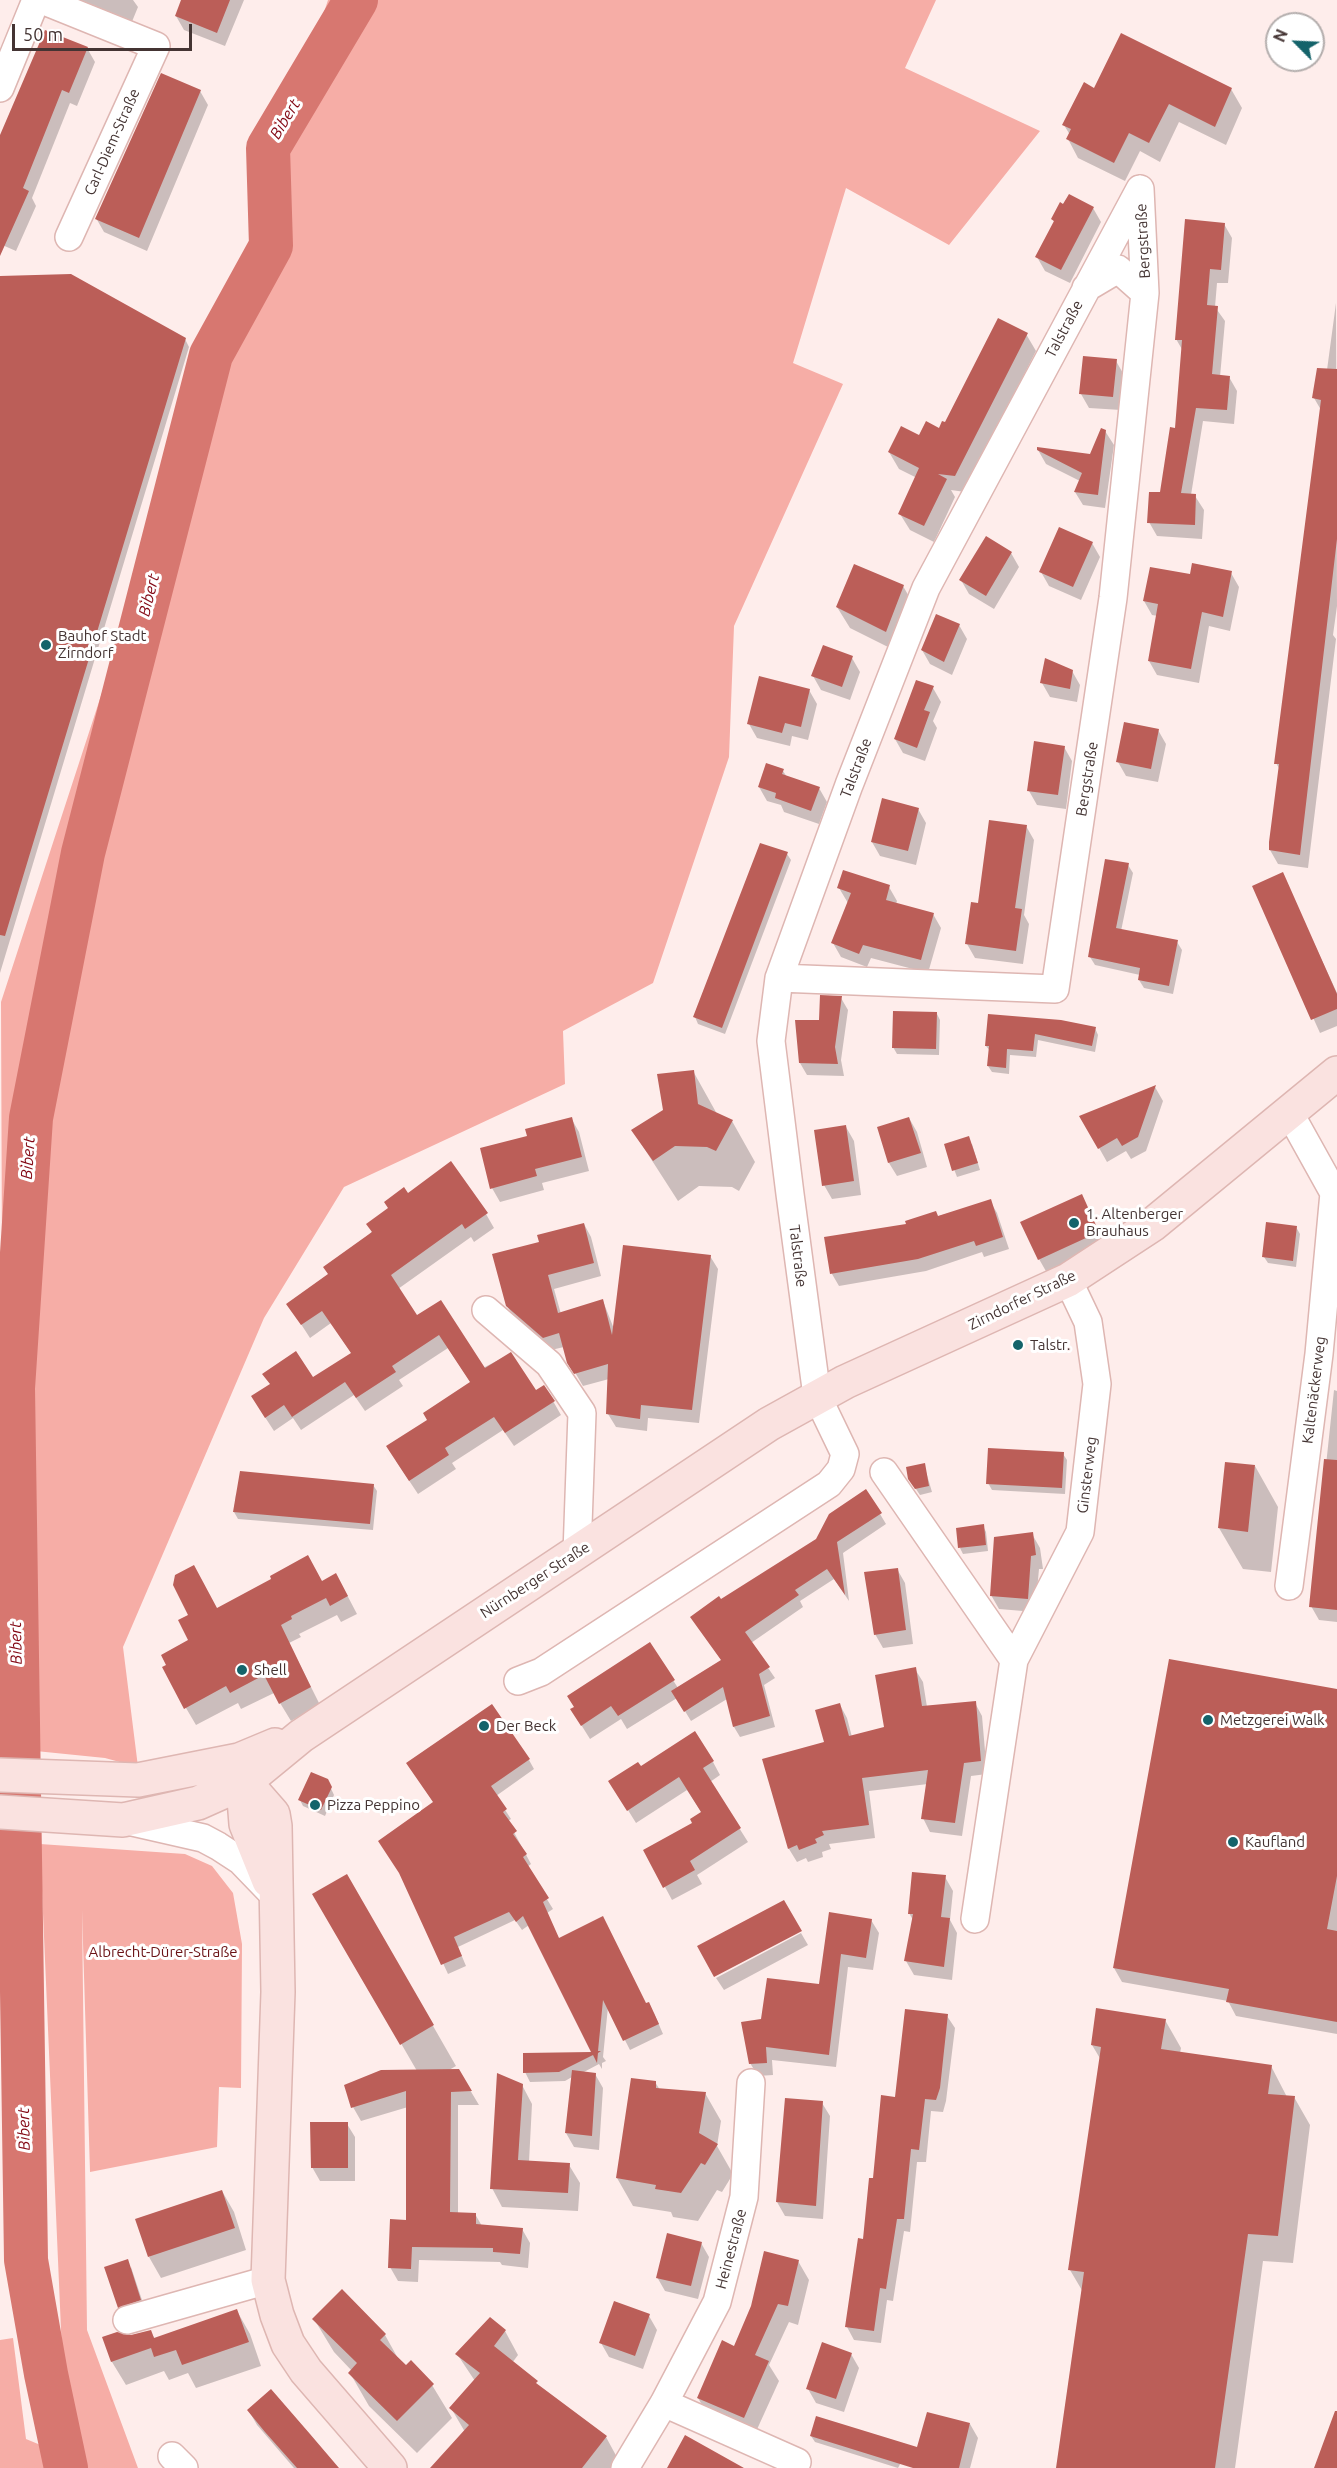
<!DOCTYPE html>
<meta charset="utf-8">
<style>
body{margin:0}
#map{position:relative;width:1337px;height:2468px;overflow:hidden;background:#feedeb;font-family:Ubuntu,sans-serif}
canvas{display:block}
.north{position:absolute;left:1265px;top:12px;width:60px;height:60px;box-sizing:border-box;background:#fff;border:2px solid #b4aead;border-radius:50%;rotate:294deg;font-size:16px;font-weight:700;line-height:24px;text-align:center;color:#443433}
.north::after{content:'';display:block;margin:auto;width:21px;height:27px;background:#14636a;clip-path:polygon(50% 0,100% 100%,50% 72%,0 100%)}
.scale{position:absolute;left:12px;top:24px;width:180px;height:27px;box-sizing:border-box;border:3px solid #443433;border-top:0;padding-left:8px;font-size:18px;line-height:21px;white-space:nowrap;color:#443433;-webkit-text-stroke:4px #fff;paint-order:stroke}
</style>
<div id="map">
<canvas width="1337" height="2468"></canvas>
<div class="north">N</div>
<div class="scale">50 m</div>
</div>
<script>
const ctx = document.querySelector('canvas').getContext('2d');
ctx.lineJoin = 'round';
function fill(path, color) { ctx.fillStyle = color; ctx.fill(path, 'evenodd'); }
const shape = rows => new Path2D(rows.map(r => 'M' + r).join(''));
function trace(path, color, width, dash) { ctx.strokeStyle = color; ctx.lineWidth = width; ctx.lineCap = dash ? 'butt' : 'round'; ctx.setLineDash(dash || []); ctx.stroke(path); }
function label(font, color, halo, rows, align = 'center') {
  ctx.font = font + ' Ubuntu,sans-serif'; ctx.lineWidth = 6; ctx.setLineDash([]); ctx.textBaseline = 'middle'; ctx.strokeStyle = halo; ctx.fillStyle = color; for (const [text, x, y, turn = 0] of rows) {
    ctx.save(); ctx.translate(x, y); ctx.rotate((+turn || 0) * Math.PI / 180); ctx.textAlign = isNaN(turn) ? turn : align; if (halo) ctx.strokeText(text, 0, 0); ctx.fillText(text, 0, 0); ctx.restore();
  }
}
fill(shape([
 [328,0,936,0,905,68,1040,131,949,245,846,188,793,363,843,384,734,626,729,757,653,983,563,1031,565,1084,344,1187,264,1318,123,1647,138,1767,105,1758,6,1748,4,1739,0,1739,0,1251,3,1513,1,1002],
 [40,1844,185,1854,212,1866,233,1893,242,1944,241,2088,219,2087,217,2147,90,2172,82,1910,87,2330,138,2468,0,2468,0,2340,13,2338,26,2439,84,2463,63,2376]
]), '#f6ada6');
fill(shape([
 [74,0,133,0,138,7,131,24],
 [183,0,244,0,225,46,184,30,176,16],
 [87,48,95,62,77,106,70,103,32,198,36,206,16,251,0,244,0,138],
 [1231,89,1242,108,1226,145,1179,122,1160,162,1140,151,1125,181,1078,158,1068,139,1070,135,1064,125,1095,90],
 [200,91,208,105,147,251,104,232,96,218],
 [1069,196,1093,208,1101,222,1070,283,1045,271,1037,257,1055,223,1052,219],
 [1224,224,1232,238,1228,283,1217,283,1215,307,1225,321,1220,377,1229,377,1237,391,1234,424,1203,421,1191,495,1195,496,1204,510,1202,539,1157,536,1149,522,1161,494,1176,429,1183,351,1176,339],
 [0,278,185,339,189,347,0,973],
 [1336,303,1337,606,1333,635,1336,639,1308,868,1278,864,1270,850,1280,770,1276,763,1321,410,1314,398,1327,370],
 [1026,334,1036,351,965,492,951,490,955,497,934,542,910,530,900,514,917,478,899,469,889,452,939,430],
 [1116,361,1124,375,1121,410,1089,408,1081,394],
 [1105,431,1114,445,1105,508,1083,505,1075,492,1080,481,1046,464,1038,450,1091,456],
 [986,538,1011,553,1019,567,994,609,969,594,961,580],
 [1092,543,1100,557,1081,600,1049,586,1041,572],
 [1231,573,1239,587,1230,631,1209,626,1199,683,1157,675,1149,661,1158,616,1152,615,1144,601,1191,576],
 [903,586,915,607,898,652,850,628,837,607],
 [959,625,967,639,952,675,930,664,922,650],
 [852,658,860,672,850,700,821,690,813,676],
 [1072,671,1080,685,1077,702,1050,697,1042,683],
 [933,688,941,702,933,721,937,728,925,761,903,753,895,739],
 [809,690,817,704,808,740,792,736,790,746,757,738,749,724],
 [1158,730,1166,744,1158,782,1126,776,1118,762],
 [1064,747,1072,761,1066,809,1037,805,1029,791],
 [783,771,787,777,819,788,827,802,819,824,784,812,781,805,767,801,759,787],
 [918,809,926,823,916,865,880,856,872,842],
 [1026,826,1034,840,1024,915,1029,924,1023,964,975,958,967,944,980,904],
 [760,845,787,854,791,860,725,1034,698,1024,695,1017],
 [1128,865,1133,873,1121,931,1177,942,1182,950,1173,994,1144,988,1139,980,1140,975,1095,965,1090,957],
 [1282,874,1337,993,1337,1026,1320,1033,1254,887],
 [889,887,897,901,896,904,933,914,941,928,928,973,871,958,867,967,841,957,833,943,848,903,839,888],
 [841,998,848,1010,841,1060,844,1076,807,1075,800,1063,821,1022],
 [937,1014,940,1020,939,1055,897,1054,893,1047],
 [989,1016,1095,1028,1098,1035,1095,1052,1038,1040,1036,1057,1010,1055,1009,1074,992,1072,988,1066,990,1051,986,1046],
 [693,1071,717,1114,732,1121,755,1162,739,1191,732,1187,699,1186,678,1201,633,1131,664,1111],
 [1155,1087,1163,1101,1146,1151,1131,1159,1126,1151,1107,1162,1081,1116],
 [571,1118,579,1132,589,1171,542,1183,544,1190,500,1202,492,1188,529,1137],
 [909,1118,917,1132,927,1167,897,1176,889,1163,878,1128],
 [846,1127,854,1141,861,1195,832,1199,824,1185],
 [972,1144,980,1170,957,1177,945,1145],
 [408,1195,486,1214,494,1228,474,1242,471,1237,398,1289,416,1317,483,1368,510,1354,536,1392,553,1401,561,1415,514,1446,503,1430,452,1463,456,1469,418,1494,396,1461,429,1421,471,1383,448,1348,399,1380,403,1386,365,1411,354,1395,301,1430,293,1418,274,1431,261,1411,352,1354,331,1323,310,1338,288,1304,329,1275],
 [1081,1196,1106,1246,1047,1273,1039,1259],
 [990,1201,997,1213,1009,1249,984,1257,982,1252,926,1271,839,1286,832,1274,826,1239,908,1225],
 [584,1224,591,1237,601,1276,554,1289,561,1314,603,1301,614,1329,710,1256,718,1269,699,1423,648,1418,647,1431,616,1427,608,1414,609,1379,583,1386,569,1362,564,1347,551,1350,516,1320,507,1306,541,1243],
 [1296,1227,1300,1234,1296,1267,1268,1263,1264,1257],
 [1334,1390,1337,1391,1337,1622,1319,1620,1311,1606],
 [1063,1454,1067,1460,1065,1494,992,1490,988,1483],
 [924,1465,932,1492,920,1495,914,1486],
 [1255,1466,1278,1507,1271,1572,1243,1569,1219,1528],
 [373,1485,377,1491,373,1530,238,1519,234,1512,236,1494],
 [880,1514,886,1524,843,1553,849,1601,834,1579,800,1601,803,1607,751,1643,775,1678,764,1685,775,1727,740,1737,734,1727,727,1699,691,1721,677,1698,627,1729,621,1719,590,1739,580,1723,650,1644,678,1688,722,1661,692,1618],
 [983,1526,986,1532,988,1551,963,1554,960,1548],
 [1032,1534,1040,1548,1043,1569,1039,1569,1035,1612,999,1609,991,1595],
 [897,1569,905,1583,913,1644,883,1648,875,1634],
 [322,1583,346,1593,357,1614,341,1622,337,1615,299,1634,301,1637,289,1643,320,1705,291,1721,274,1693,241,1709,238,1703,196,1725,186,1708,190,1641,217,1610],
 [915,1669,923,1682,927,1707,975,1703,982,1716,987,1774,971,1776,962,1836,930,1832,923,1818,928,1784,869,1791,875,1838,829,1844,831,1849,822,1852,823,1857,808,1862,806,1858,797,1862,789,1849,764,1760,825,1743,840,1705,847,1718,852,1737,885,1729],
 [1337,1691,1337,2034,1236,2016,1228,2001,1122,1982,1114,1968],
 [529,1760,534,1769,496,1796,511,1819,508,1821,531,1864,527,1867,553,1909,547,1913,559,1939,646,2005,654,2013,663,2034,630,2050,608,2007,603,2057,606,2061,602,2063,602,2069,599,2064,582,2073,595,2074,603,2088,599,2150,574,2147,566,2133,572,2077,565,2081,530,2082,525,2072,593,2053,529,1925,522,1930,515,1920,458,1947,466,1966,448,1974,403,1877,434,1803,408,1764],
 [713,1762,720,1775,710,1782,748,1842,697,1875,702,1884,672,1900,665,1887,694,1824,702,1813,687,1790,636,1823,618,1794,640,1768],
 [327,1780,334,1795,325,1816,303,1806,300,1800],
 [347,1876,456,2066,449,2070,458,2070,479,2105,458,2105,458,2214,475,2214,482,2226,522,2229,530,2243,528,2268,502,2265,500,2262,419,2260,418,2282,398,2281,390,2267,407,2221,408,2107,361,2121,353,2107,417,2071,315,1895],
 [945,1877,953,1891,950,1920,957,1933,952,1980,914,1975,906,1961,913,1920,909,1913],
 [831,1914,871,1920,879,1933,873,1970,848,1967,836,2067,772,2060,773,2075,758,2076,750,2063,763,2021,820,1986],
 [801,1933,808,1945,724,1990,716,1978],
 [947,2016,955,2028,946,2101,943,2112,931,2111,926,2162,917,2162,910,2232,904,2231,893,2301,887,2300,881,2343,854,2340,847,2327,875,2180],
 [1165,2020,1181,2048,1180,2053,1271,2066,1287,2097,1294,2097,1310,2125,1293,2263,1263,2261,1235,2468,1057,2468,1083,2292,1070,2270,1101,2060,1092,2045],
 [655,2082,660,2090,705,2093,721,2121,717,2146,733,2174,722,2192,717,2190,698,2221,673,2217,671,2212,633,2206,617,2178],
 [522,2085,532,2104,529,2162,569,2165,580,2183,578,2211,502,2207,492,2188],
 [822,2103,830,2116,823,2219,785,2216,777,2202],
 [347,2124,355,2137,355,2181,320,2181,312,2167],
 [222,2191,234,2212,246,2250,161,2278,149,2257],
 [701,2243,709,2257,698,2299,665,2291,657,2277],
 [798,2261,809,2280,798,2325,789,2322,769,2365,779,2381,754,2436,709,2417,698,2398],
 [131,2267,144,2306,123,2313,119,2307],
 [237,2311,250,2334,261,2366,196,2388,188,2373,169,2380,164,2371,126,2385,112,2362,104,2338,131,2337,150,2331,155,2339],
 [649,2316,657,2330,643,2369,609,2357,601,2343],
 [314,2319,385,2335,400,2362,432,2385,452,2418,417,2453,369,2406,350,2373,352,2371,334,2352],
 [505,2331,518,2355,512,2363,539,2387,606,2437,619,2461,613,2468,434,2468,465,2432,451,2408,475,2381,457,2354],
 [851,2354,859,2368,844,2412,816,2403,808,2389],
 [249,2411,337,2468,294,2468,257,2425],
 [970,2424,978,2438,970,2468,914,2468],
 [811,2436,907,2451,898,2468,815,2442]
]), '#0003');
trace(shape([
 [66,2468,46,2374,26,2260,13,1388,31,1118,83,853,211,355,271,246,268,148,356,0]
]), '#d77770', 44);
fill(shape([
 [181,0,230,0,217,33,175,16],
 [45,30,88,47,69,93,62,90,23,188,29,191,0,256,0,135],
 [1121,33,1232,88,1215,127,1169,104,1149,143,1129,133,1114,163,1066,139,1071,129,1062,125,1084,82,1094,88],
 [161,73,201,90,139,238,95,219],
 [1069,194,1094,207,1061,270,1035,257,1054,221,1051,219,1060,202,1063,204],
 [1185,219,1225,223,1221,270,1210,269,1207,305,1218,306,1212,374,1230,376,1227,410,1196,408,1181,493,1196,494,1195,525,1147,523,1149,492,1160,492,1170,427,1175,428,1182,340,1175,340],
 [71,274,186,338,5,936,0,935,0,276],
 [998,318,1028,333,955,476,938,474,947,479,924,526,898,514,919,468,888,452,901,426,919,435,926,421,939,428,942,421,945,422],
 [1083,356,1117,359,1113,397,1079,394],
 [1317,368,1337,369,1337,539,1300,855,1269,850,1269,842,1279,764,1274,764,1321,400,1312,398],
 [1101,428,1106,430,1098,495,1074,492,1082,473,1037,450,1037,447,1090,454],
 [1059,527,1093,542,1073,587,1039,572],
 [986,536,1012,552,986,596,959,580],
 [1192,563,1232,571,1223,617,1202,612,1191,669,1148,661,1158,604,1143,601,1150,567,1190,574],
 [854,564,904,585,886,632,836,607],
 [936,614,960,624,944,662,921,650],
 [823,645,853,656,842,687,811,676],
 [1045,658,1073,670,1070,689,1040,683],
 [759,676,810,689,801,727,785,723,782,733,747,724],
 [916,680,934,686,924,710,930,712,917,748,894,739],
 [1124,722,1159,729,1151,769,1116,762],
 [1034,741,1065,746,1058,795,1027,791],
 [766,763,784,769,782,774,820,787,811,811,775,798,776,793,758,787],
 [882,798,919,808,908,851,871,842],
 [989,820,1027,825,1015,908,1022,909,1016,951,965,944,971,902,978,903],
 [760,843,788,852,722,1028,693,1017],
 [1105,859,1129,863,1116,928,1178,940,1169,986,1138,980,1140,968,1088,957],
 [843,870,890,885,886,900,934,913,921,960,863,945,859,954,831,943,851,893,837,888],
 [1283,872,1337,994,1337,1009,1311,1020,1252,886],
 [820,995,842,996,835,1047,838,1064,799,1063,795,1020,819,1020],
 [893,1011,937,1012,936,1049,892,1048],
 [988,1014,1061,1020,1096,1027,1092,1046,1035,1034,1033,1051,1007,1049,1006,1068,987,1066,989,1046,985,1046],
 [694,1070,698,1104,733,1120,716,1151,707,1147,675,1146,653,1161,631,1130,663,1110,657,1074],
 [1156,1085,1138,1137,1122,1146,1117,1138,1098,1149,1079,1116],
 [572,1117,582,1157,535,1169,537,1176,490,1189,480,1148,527,1136,525,1129],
 [909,1117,921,1153,888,1163,877,1127],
 [846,1125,854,1181,822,1186,814,1130],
 [969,1136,978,1163,952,1171,944,1144],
 [451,1161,488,1213,465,1229,462,1224,391,1275,417,1315,441,1300,485,1368,511,1352,536,1390,544,1385,555,1401,505,1433,494,1417,445,1448,449,1455,409,1481,386,1446,427,1420,423,1413,470,1382,439,1335,392,1366,396,1372,356,1398,345,1382,292,1417,284,1405,265,1418,251,1396,270,1384,262,1374,296,1351,313,1377,351,1353,322,1311,301,1325,286,1304,328,1274,323,1267,372,1232,366,1224,388,1208,384,1202,404,1187,408,1193],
 [1082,1194,1099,1232,1038,1260,1020,1222],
 [991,1199,1003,1237,976,1246,974,1241,918,1259,830,1274,824,1237,906,1224,905,1221,936,1211,938,1216],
 [1266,1222,1297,1226,1293,1261,1262,1257],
 [584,1223,594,1263,548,1275,558,1313,603,1299,612,1335,623,1245,711,1255,692,1410,641,1405,640,1419,606,1414,608,1364,574,1374,567,1363,559,1333,543,1338,506,1306,492,1254,539,1242,537,1235],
 [988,1448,1064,1452,1062,1488,986,1484],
 [1324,1459,1337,1460,1337,1610,1309,1607],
 [1225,1462,1255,1465,1248,1532,1218,1528],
 [925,1463,929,1486,915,1489,908,1479,906,1467],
 [240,1471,374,1484,370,1524,233,1512],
 [866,1489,882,1513,837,1542,845,1595,827,1569,795,1590,799,1595,745,1632,770,1667,759,1674,770,1716,733,1727,723,1687,684,1712,671,1691,721,1660,690,1617,719,1596,721,1599,816,1539,829,1514],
 [984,1524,986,1545,958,1548,956,1528],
 [1033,1532,1036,1555,1031,1556,1028,1599,990,1596,994,1537],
 [308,1555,322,1581,336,1573,348,1596,330,1606,326,1598,291,1616,292,1619,281,1625,311,1687,279,1704,264,1675,230,1693,226,1686,184,1709,162,1667,166,1665,161,1655,188,1640,178,1620,188,1615,173,1585,175,1575,194,1565,217,1608,271,1579,270,1576],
 [898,1568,906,1630,874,1635,864,1572],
 [650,1642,675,1680,618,1716,611,1706,581,1726,570,1709,574,1707,567,1696],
 [1169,1659,1337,1689,1337,1876,1327,1929,1337,1931,1337,2022,1226,2002,1229,1989,1113,1968],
 [916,1667,922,1706,976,1701,981,1761,964,1763,955,1823,921,1819,928,1770,862,1778,869,1825,822,1831,824,1835,815,1839,817,1843,799,1850,797,1845,788,1849,762,1759,824,1742,815,1710,840,1703,849,1736,884,1727,875,1675],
 [492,1704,530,1759,491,1786,507,1809,503,1812,517,1831,513,1834,527,1854,523,1857,549,1898,543,1902,559,1938,603,1916,646,2003,649,2002,659,2024,623,2041,603,2000,598,2051,601,2051,598,2053,597,2063,593,2055,559,2072,523,2073,523,2053,591,2052,523,1916,516,1922,509,1912,454,1937,462,1956,441,1965,399,1873,378,1841,433,1802,406,1763],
 [695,1731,714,1761,703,1768,741,1828,690,1861,695,1870,663,1888,643,1850,692,1823,690,1819,701,1812,679,1777,627,1811,608,1781,638,1762,641,1766],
 [311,1772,328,1779,332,1787,321,1810,298,1800],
 [912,1872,946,1875,941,1917,950,1918,944,1967,904,1961,913,1914,908,1914],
 [347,1874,434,2025,400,2045,312,1894],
 [784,1900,802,1931,714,1977,697,1946],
 [829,1912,872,1919,866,1958,841,1954,829,2055,766,2047,767,2063,749,2064,741,2022,761,2019,767,1978,819,1984],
 [1096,2008,1166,2019,1161,2049,1272,2065,1268,2094,1295,2096,1278,2236,1248,2234,1215,2468,1056,2468,1084,2272,1068,2270,1101,2047,1091,2045],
 [905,2009,948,2014,940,2088,936,2100,925,2099,919,2150,911,2149,904,2219,897,2219,886,2289,880,2288,874,2331,845,2327,858,2238,863,2239,869,2178,873,2178,881,2095,895,2097],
 [459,2069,472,2091,451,2092,450,2212,476,2213,476,2224,523,2228,520,2254,493,2252,493,2248,412,2247,411,2269,388,2268,390,2219,406,2220,406,2091,351,2108,344,2085,381,2070],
 [572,2070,596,2073,592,2136,565,2133],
 [497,2073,523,2084,518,2160,570,2163,568,2193,490,2189],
 [631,2078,656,2081,656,2088,706,2092,699,2133,718,2144,705,2165,701,2163,681,2193,655,2189,656,2185,616,2178],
 [785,2098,823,2101,816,2206,776,2202],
 [310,2122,348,2122,348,2168,311,2168],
 [222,2190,235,2228,148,2257,135,2219],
 [667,2233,702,2242,691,2286,656,2278],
 [764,2251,799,2260,788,2306,778,2304,755,2355,769,2361,744,2418,697,2398,722,2340,734,2346,751,2306],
 [128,2259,141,2300,118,2308,104,2267],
 [342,2289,386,2334,380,2340,406,2365,411,2360,434,2384,397,2421,348,2373,357,2363,312,2319],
 [614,2301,650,2314,635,2356,599,2343],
 [237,2309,249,2342,182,2365,176,2350,154,2357,151,2348,111,2362,102,2337,117,2332,131,2335,151,2330,154,2338],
 [490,2317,506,2330,494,2346,538,2381,536,2383,607,2436,582,2468,430,2468,469,2425,449,2408,480,2373,455,2354],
 [822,2342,852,2353,836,2399,806,2389],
 [271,2389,310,2434,339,2468,297,2468,265,2432,247,2410],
 [1335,2411,1337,2411,1337,2468,1314,2468],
 [927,2412,970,2423,959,2468,913,2468,810,2436,816,2416,917,2447],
 [685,2435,744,2468,667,2468]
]), '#bb5e58');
const street = shape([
 [42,0,156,46,69,237],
 [0,88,36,0],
 [1086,288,1118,269,1145,293],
 [779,978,1055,989,1113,598,1145,293,1140,189],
 [1289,1112,1334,1193,1337,1194],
 [486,1310,549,1364,582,1413,577,1553],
 [884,1472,1014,1660],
 [1289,1586,1319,1354,1334,1193],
 [518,1681,541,1672,829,1484,841,1469,845,1454,817,1396,790,1194,771,1041,779,978,849,785,926,588,1140,189],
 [124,1820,203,1838,218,1846,241,1861,269,1890],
 [975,1919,1014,1660,1080,1532,1097,1384,1088,1322,1068,1280],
 [127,2320,268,2280],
 [664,2403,797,2462],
 [172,2456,184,2468],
 [625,2468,664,2403,717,2302,744,2197,751,2083]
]);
const secondary = shape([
 [242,1773,246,1824,269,1881],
 [0,1775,138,1780,239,1760,275,1745],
 [245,1782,273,1814,275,1826,278,1992,268,2280,277,2315,288,2344,306,2371,390,2468],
 [0,1812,123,1820,198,1803,245,1782,301,1736,769,1424,845,1382,1068,1280,1152,1225,1337,1073]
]);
trace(street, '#deb6b2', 30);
trace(secondary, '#deb6b2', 36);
trace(street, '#fff', 27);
trace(secondary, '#fae2e0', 33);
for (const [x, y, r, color] of [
 [46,645,6,"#14636a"],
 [1074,1223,6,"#14636a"],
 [1018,1345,6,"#14636a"],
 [242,1670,6,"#14636a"],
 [1208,1720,6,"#14636a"],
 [484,1726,6,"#14636a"],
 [315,1805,6,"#14636a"],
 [1233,1842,6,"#14636a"]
]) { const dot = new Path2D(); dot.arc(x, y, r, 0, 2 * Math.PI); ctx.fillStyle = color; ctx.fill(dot); trace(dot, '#fff', 2); }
label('15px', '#443433', '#fff', [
 ["Carl-Diem-Straße",112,142,-66],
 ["Bergstraße",1143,241,-93],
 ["Talstraße",1064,329,-62],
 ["Talstraße",856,768,-69],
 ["Bergstraße",1087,779,-81],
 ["Talstraße",798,1256,83],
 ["Zirndorfer Straße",1022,1300,-26],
 ["Kaltenäckerweg",1314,1390,-83],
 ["Ginsterweg",1087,1475,-83],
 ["Nürnberger Straße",535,1580,-33],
 ["Heinestraße",731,2249,-75]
]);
label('15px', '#443433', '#fff', [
 ["Bauhof Stadt",58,636],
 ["Zirndorf",58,653],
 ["1. Altenberger",1086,1214],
 ["Brauhaus",1086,1231],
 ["Talstr.",1030,1345],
 ["Shell",254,1670],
 ["Metzgerei Walk",1220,1720],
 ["Der Beck",496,1726],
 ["Pizza Peppino",327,1805],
 ["Kaufland",1245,1842]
], 'left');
label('15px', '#6b1316', '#fff', [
 ["Albrecht-Dürer-Straße",163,1952]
]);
label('italic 16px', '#830814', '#fff', [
 ["Bibert",285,119,-59],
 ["Bibert",149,595,-76],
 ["Bibert",28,1158,-86],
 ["Bibert",16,1643,-91],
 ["Bibert",24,2129,-91]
]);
</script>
